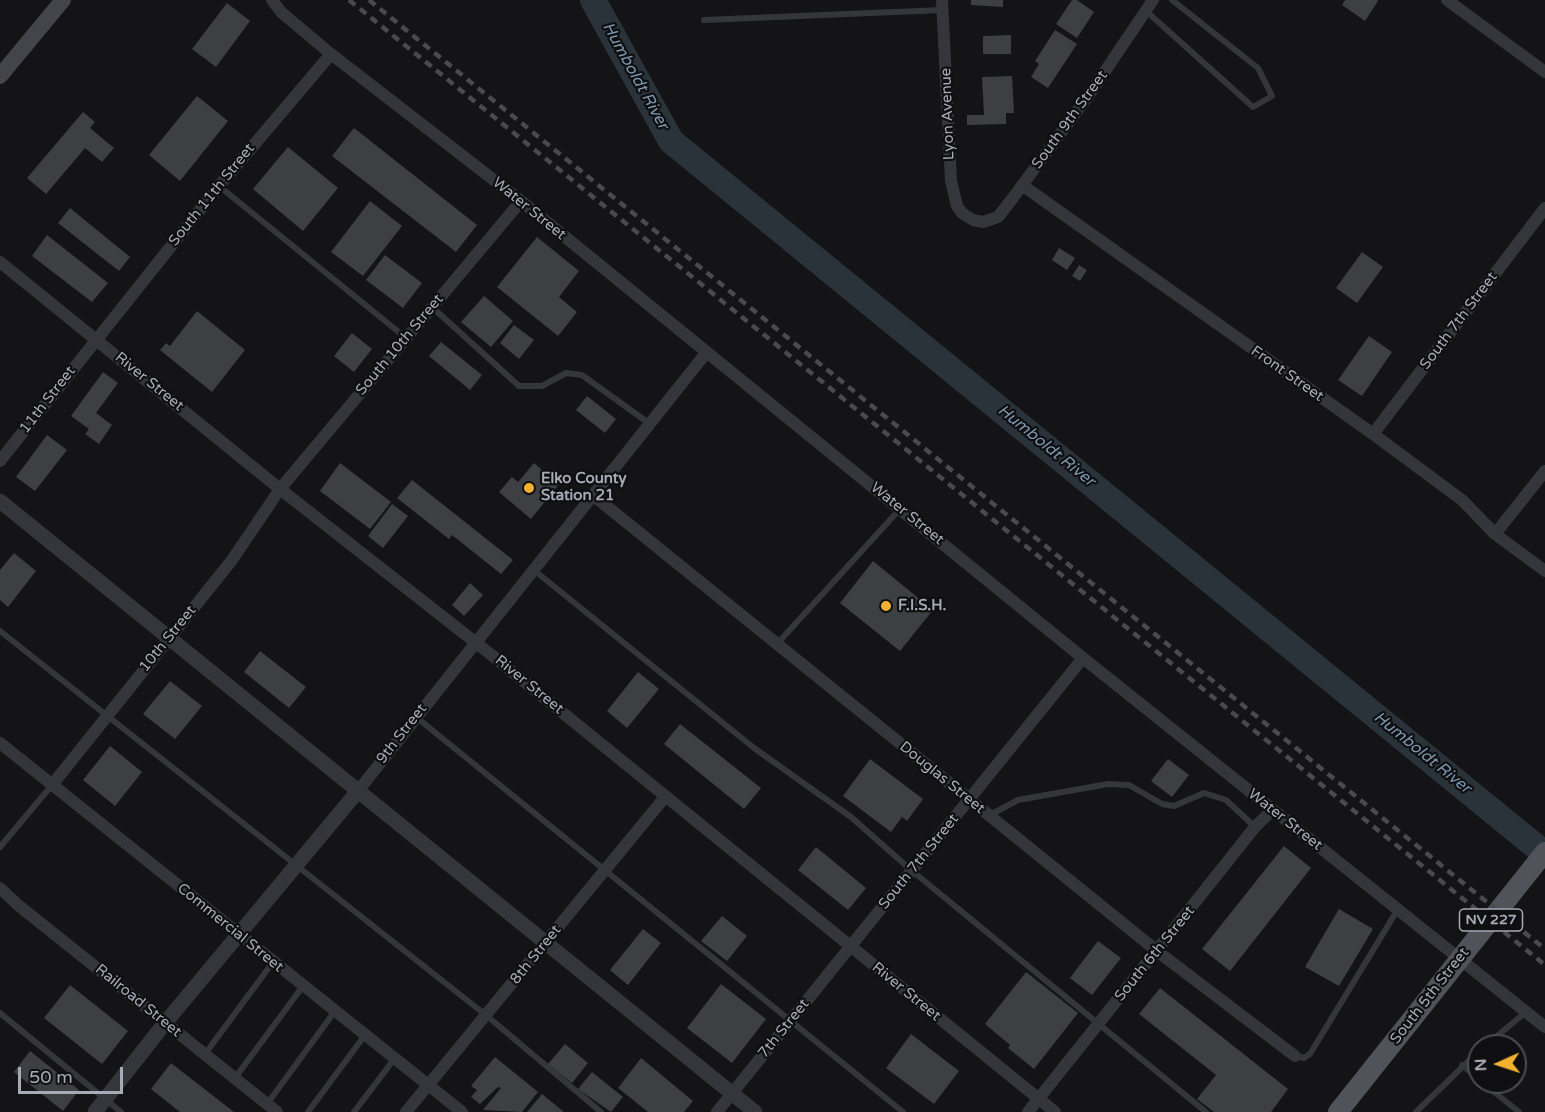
<!DOCTYPE html>
<style>
body{margin:0}
#map{position:relative;width:1545px;height:1112px;overflow:hidden;background:#141416;font-family:"Varela Round",sans-serif}
canvas{display:block}
.north{position:absolute;left:1467px;top:1034px;width:60px;height:60px;box-sizing:border-box;background:#0f0f11;border:2px solid #4b4d53;border-radius:50%;rotate:267deg;font-size:16px;font-weight:700;line-height:24px;text-align:center;color:#a6abb6}
.north::after{content:'';display:block;margin:auto;width:21px;height:27px;background:#f2b131;clip-path:polygon(50% 0,100% 100%,50% 72%,0 100%)}
.scale{position:absolute;left:18px;top:1067px;width:105px;height:27px;box-sizing:border-box;border:3px solid #a6abb6;border-top:0;padding-left:8px;font-size:18px;line-height:21px;white-space:nowrap;color:#a6abb6;-webkit-text-stroke:4px #0f0f11;paint-order:stroke}
</style>
<div id="map">
<canvas width="1545" height="1112"></canvas>
<div class="north">N</div>
<div class="scale">50 m</div>
</div>
<script>
const ctx = document.querySelector('canvas').getContext('2d');
ctx.lineJoin = 'round';
const shape = rows => new Path2D(rows.map(r => 'M' + r).join(''));
function trace(path, color, width, dash) { ctx.strokeStyle = color; ctx.lineWidth = width; ctx.lineCap = dash ? 'butt' : 'round'; ctx.setLineDash(dash || []); ctx.stroke(path); }
function fill(path, color) { ctx.fillStyle = color; ctx.fill(path, 'evenodd'); }
function label(font, color, halo, rows, align = 'center') {
  ctx.font = font + ' "Varela Round",sans-serif'; ctx.lineWidth = 4.5; ctx.setLineDash([]); ctx.textBaseline = 'middle'; ctx.strokeStyle = halo; ctx.fillStyle = color; for (const [text, x, y, turn = 0] of rows) {
    ctx.save(); ctx.translate(x, y); ctx.rotate((+turn || 0) * Math.PI / 180); ctx.textAlign = isNaN(turn) ? turn : align; if (halo) ctx.strokeText(text, 0, 0); ctx.fillText(text, 0, 0); ctx.restore();
  }
}
trace(shape([
 [593,0,671,141,1545,854]
]), '#2a333a', 26);
fill(shape([
 [971,0,1003,0,1003,7,971,5],
 [1072,0,1077,0,1094,12,1077,38,1056,24],
 [1345,0,1377,0,1378,1,1365,21,1342,5],
 [227,3,250,21,216,67,192,49],
 [1055,30,1077,44,1048,88,1031,77,1039,64,1035,61],
 [1011,35,1011,54,983,54,983,36],
 [1012,76,1014,113,1006,113,1006,124,967,125,967,115,984,115,982,77],
 [197,96,228,121,180,181,149,155],
 [83,112,95,122,90,128,114,148,102,162,85,148,46,194,27,178],
 [354,128,477,225,456,252,332,156],
 [288,147,338,188,303,231,253,189],
 [370,201,402,226,363,276,331,252],
 [70,208,130,257,119,271,58,223],
 [47,235,108,283,92,302,32,256],
 [537,237,579,271,559,297,577,312,558,336,497,287],
 [1059,248,1075,258,1067,270,1052,260],
 [1362,252,1383,267,1357,303,1336,288],
 [385,255,422,283,403,308,366,280],
 [1079,265,1087,270,1080,281,1072,276],
 [484,296,513,321,491,347,461,322],
 [197,311,245,350,212,392,160,350,166,343,170,346],
 [514,325,534,340,519,359,500,343],
 [352,333,372,349,354,372,334,356],
 [1369,336,1392,352,1362,396,1338,380],
 [441,342,482,375,470,390,429,356],
 [103,372,118,383,96,413,112,425,99,444,85,434,89,429,71,416],
 [587,396,616,419,605,433,576,410],
 [47,435,67,450,35,491,16,477],
 [340,463,391,502,370,529,320,491],
 [534,463,559,484,531,519,499,492,512,477,518,482],
 [412,480,513,560,501,574,452,535,449,539,397,498],
 [392,504,408,516,383,548,368,536],
 [14,553,36,571,8,607,0,600,0,570],
 [873,561,933,610,900,651,840,603],
 [470,583,483,595,464,616,452,605],
 [260,651,306,687,289,708,244,672],
 [638,672,659,689,627,728,607,711],
 [170,681,202,706,175,739,143,714],
 [680,724,761,788,744,809,664,744],
 [110,746,142,772,115,806,83,780],
 [870,759,923,799,907,821,902,817,891,832,843,796],
 [1168,759,1189,775,1172,797,1151,781],
 [1284,846,1311,868,1230,971,1202,949],
 [816,847,866,888,848,910,798,870],
 [1339,909,1373,929,1339,986,1305,967],
 [722,916,747,936,727,961,701,941],
 [643,929,661,943,628,985,610,970],
 [1098,941,1121,958,1092,995,1070,978],
 [1026,972,1078,1013,1034,1069,1008,1048,1010,1045,985,1024],
 [721,984,766,1019,732,1063,687,1028],
 [70,985,128,1031,102,1064,44,1018],
 [1160,988,1288,1089,1271,1112,1214,1112,1197,1099,1216,1075,1139,1014],
 [911,1034,959,1071,934,1104,886,1068],
 [565,1044,588,1063,572,1083,548,1064],
 [30,1051,79,1090,63,1111,14,1072],
 [495,1057,538,1092,522,1112,483,1110,501,1088,498,1087,480,1104,471,1097,477,1090,471,1086],
 [641,1058,693,1101,684,1112,648,1112,618,1088],
 [171,1063,234,1112,180,1112,151,1089],
 [592,1072,623,1097,611,1112,578,1089],
 [542,1094,564,1112,527,1112]
]), '#3e3f43');
trace(shape([
 [1146,11,1253,107,1272,96,1258,68,1172,0],
 [704,20,943,10],
 [219,186,406,338],
 [432,307,519,386,542,386,566,373,582,375,650,424],
 [535,571,754,748,851,817,911,870,1206,1112],
 [0,631,487,1016,601,1112],
 [776,645,900,509],
 [416,717,903,1112],
 [990,815,1018,800,1108,784,1129,785,1162,804,1174,806,1204,793,1226,800,1255,827],
 [0,847,52,785],
 [0,1013,121,1112],
 [1485,1046,1526,1012],
 [205,1054,273,962],
 [1296,1056,1304,1058,1310,1054,1398,909],
 [1462,1065,1479,1079],
 [235,1078,303,986],
 [1482,1082,1519,1112],
 [267,1104,335,1011],
 [308,1112,365,1035],
 [354,1112,395,1058],
 [1416,1112,1479,1051]
]), '#35363b', 6);
trace(shape([
 [272,0,281,12,331,54,521,201,1083,658,1545,1027],
 [942,0,951,181,957,206,962,213,973,220,983,222,998,217,1012,199,1089,95,1153,0],
 [1447,0,1545,72],
 [1022,185,1373,434,1462,500,1495,534,1545,571],
 [0,262,280,489,489,653,1055,1112],
 [1373,434,1545,208],
 [0,461,219,186,331,54],
 [594,496,1157,951,1295,1056],
 [1495,534,1545,471],
 [0,743,462,1112],
 [52,785,232,560,280,489,521,201],
 [358,791,706,353],
 [0,888,18,905,277,1112],
 [406,1112,665,797],
 [717,1112,1083,658],
 [1028,1112,1255,827,1272,810]
]), '#35363b', 12);
trace(shape([
 [0,501,755,1112],
 [95,1112,165,1023,358,791]
]), '#35363b', 15);
trace(shape([
 [0,76,63,0]
]), '#43454b', 16);
trace(shape([
 [1338,1112,1545,852]
]), '#51535a', 20);
trace(shape([
 [349,0,1545,965],
 [369,0,1545,949]
]), '#484a50', 4.5, [8, 6]);
for (const [x, y, r, color] of [
 [529,488,6,"#f2b131"],
 [886,606,6,"#f2b131"]
]) { const dot = new Path2D(); dot.arc(x, y, r, 0, 2 * Math.PI); ctx.fillStyle = color; ctx.fill(dot); trace(dot, '#0f0f11', 2); }
for (const [x, y, w] of [
 [1491,920,63]
]) { const box = new Path2D(); box.roundRect(x - w / 2, y - 11, w, 22, 4.5); ctx.fillStyle = '#0f0f11'; ctx.fill(box); trace(box, '#a6abb6', 1.5); }
label('bold 14px', '#a6abb6', null, [
 ["NV 227",1491,920]
]);
label('15px', '#a6abb6', '#0f0f11', [
 ["Lyon Avenue",948,114,-92],
 ["South 9th Street",1070,120,-54],
 ["South 11th Street",212,195,-51],
 ["Water Street",529,209,39],
 ["South 7th Street",1459,321,-53],
 ["South 10th Street",400,345,-50],
 ["Front Street",1287,374,35],
 ["River Street",149,382,39],
 ["11th Street",48,400,-52],
 ["Water Street",907,514,39],
 ["10th Street",168,639,-51],
 ["River Street",529,685,39],
 ["9th Street",402,734,-52],
 ["Douglas Street",942,778,39],
 ["Water Street",1285,820,38],
 ["South 7th Street",919,862,-51],
 ["Commercial Street",230,928,39],
 ["South 6th Street",1155,954,-51],
 ["8th Street",536,955,-51],
 ["River Street",906,992,39],
 ["South 5th Street",1430,996,-52],
 ["Railroad Street",138,1001,39],
 ["7th Street",784,1029,-51]
]);
label('bold 15px', '#a6abb6', '#0f0f11', [
 ["Elko County",541,479],
 ["Station 21",541,496],
 ["F.I.S.H.",898,606]
], 'left');
label('italic 16px', '#7d99b2', '#0f0f11', [
 ["Humboldt River",635,76,61],
 ["Humboldt River",1046,446,39],
 ["Humboldt River",1422,753,39]
]);
</script>
